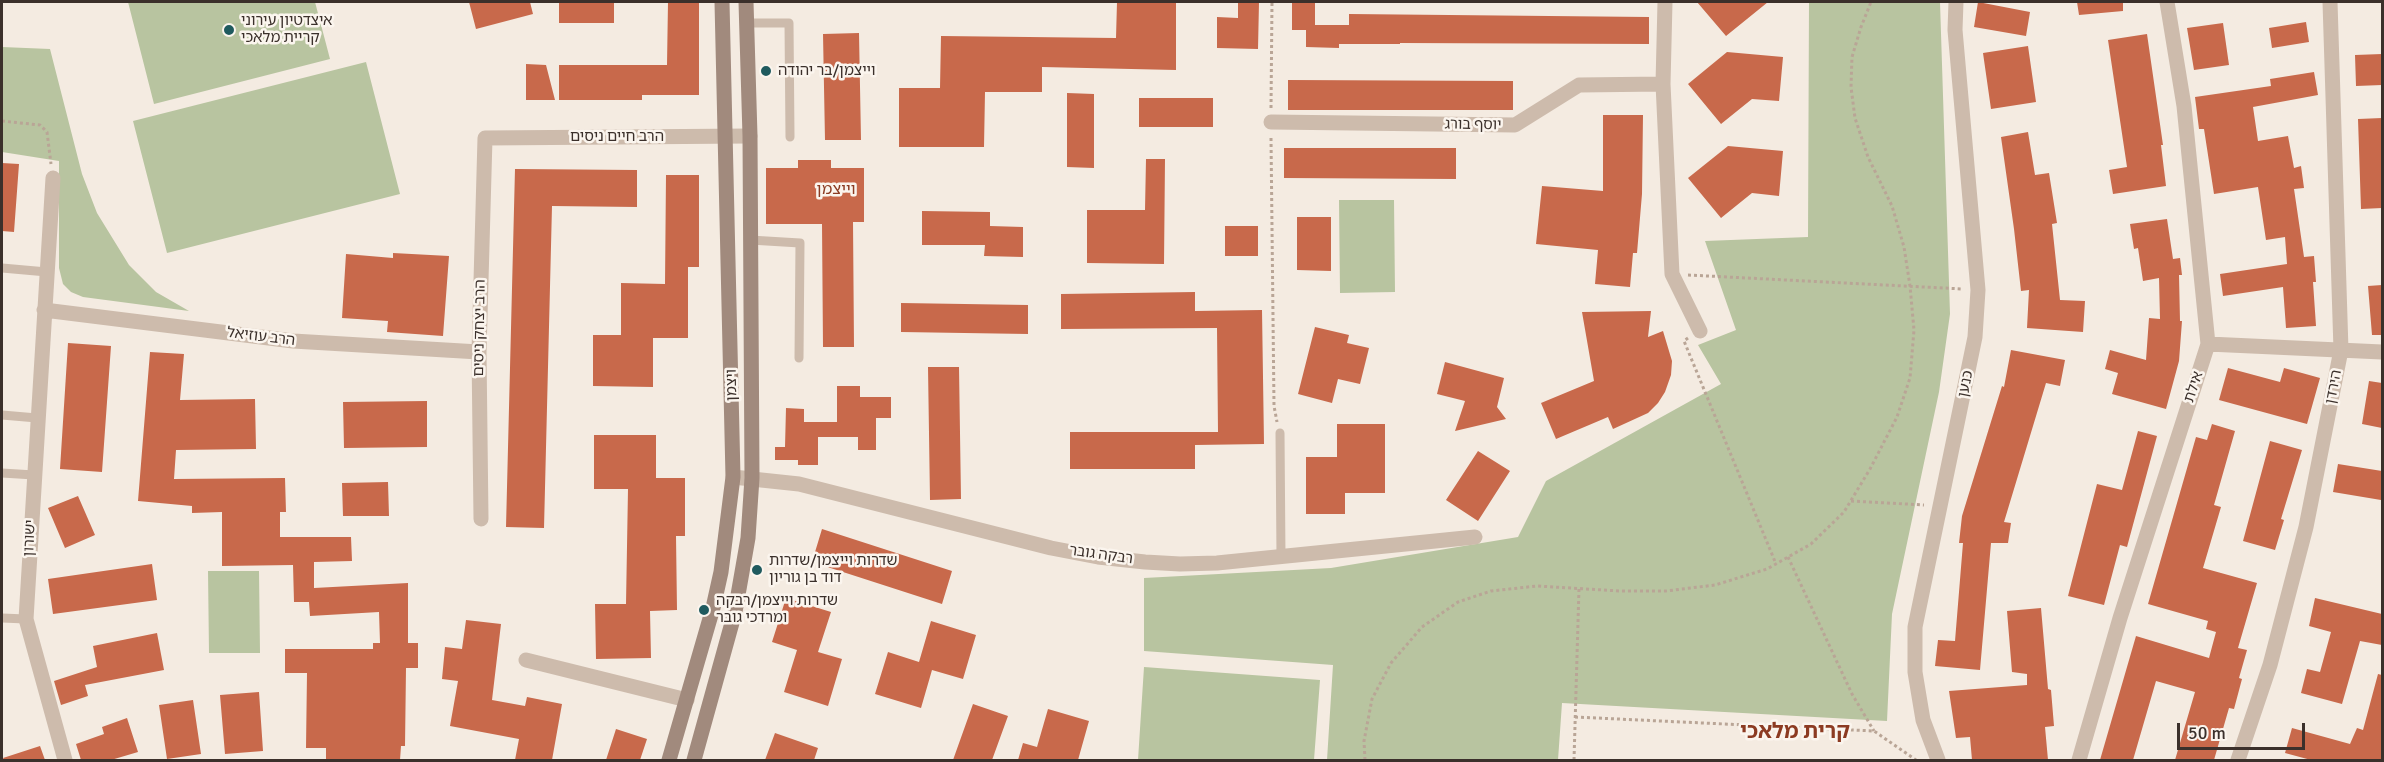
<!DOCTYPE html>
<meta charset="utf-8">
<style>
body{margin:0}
#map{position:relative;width:2384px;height:762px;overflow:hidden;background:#f4ebe1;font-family:Signika,sans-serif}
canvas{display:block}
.frame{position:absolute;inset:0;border:3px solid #3b302b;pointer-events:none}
.scale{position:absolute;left:2177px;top:723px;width:128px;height:27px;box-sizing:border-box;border:3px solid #3b302b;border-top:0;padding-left:8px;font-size:18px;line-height:21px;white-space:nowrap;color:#3b302b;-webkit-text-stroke:4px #fbf5ee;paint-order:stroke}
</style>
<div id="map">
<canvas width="2384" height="762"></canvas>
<div class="frame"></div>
<div class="scale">50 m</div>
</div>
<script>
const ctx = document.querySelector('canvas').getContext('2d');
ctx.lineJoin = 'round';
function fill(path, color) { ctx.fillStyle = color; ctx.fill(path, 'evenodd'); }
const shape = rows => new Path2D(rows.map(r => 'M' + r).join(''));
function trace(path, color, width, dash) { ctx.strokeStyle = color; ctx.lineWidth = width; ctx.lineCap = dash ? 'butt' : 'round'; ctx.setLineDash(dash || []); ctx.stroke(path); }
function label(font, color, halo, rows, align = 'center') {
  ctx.font = font + ' Signika,"Noto Sans Hebrew",sans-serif'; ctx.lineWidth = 5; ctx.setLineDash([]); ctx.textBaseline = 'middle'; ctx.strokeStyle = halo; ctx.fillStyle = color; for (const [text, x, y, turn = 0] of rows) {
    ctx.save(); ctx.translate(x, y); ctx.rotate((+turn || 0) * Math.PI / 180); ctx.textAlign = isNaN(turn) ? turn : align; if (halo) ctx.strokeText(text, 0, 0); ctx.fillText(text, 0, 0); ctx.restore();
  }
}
fill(shape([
 [128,2,315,2,330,59,154,104],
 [1809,2,1940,2,1950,314,1939,392,1892,614,1887,721,1562,703,1558,760,1327,760,1333,665,1144,651,1144,578,1331,568,1518,537,1546,481,1721,384,1698,345,1736,330,1705,241,1808,237],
 [2,47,50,49,82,174,97,213,129,265,156,292,189,311,83,297,71,292,63,284,59,268,59,161,2,152],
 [366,62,400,194,167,253,133,121],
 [1339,200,1394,200,1395,292,1340,293],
 [208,571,259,571,260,653,209,653],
 [1144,667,1320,680,1314,760,1138,760]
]), '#b8c4a0');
fill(shape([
 [469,2,530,2,533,14,476,29],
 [559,2,614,2,614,23,559,23],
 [668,2,699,2,699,95,642,95,642,100,559,100,559,65,667,65],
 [1117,2,1176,2,1176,70,1042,67,1042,92,985,92,984,147,899,147,899,88,940,88,941,36,1116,38],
 [1238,2,1259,2,1258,49,1217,48,1217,17,1238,18],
 [1292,2,1315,2,1315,25,1349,25,1349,14,1649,17,1649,44,1400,43,1400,44,1339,44,1339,48,1306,47,1306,30,1292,30],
 [1697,2,1768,2,1726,36],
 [1978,2,2030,12,2026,36,1974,27],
 [2077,2,2123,2,2123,11,2079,15],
 [2306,22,2309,42,2272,48,2269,28],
 [2223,23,2229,65,2194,70,2187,28],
 [859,33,861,140,825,140,823,34],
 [2147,34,2163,145,2161,145,2166,186,2113,194,2109,170,2127,167,2108,40],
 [2028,46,2036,102,1991,109,1983,53],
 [1727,52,1783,57,1779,101,1752,99,1721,124,1688,84],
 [2382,54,2382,85,2356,86,2355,55],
 [526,64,546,65,555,100,526,100],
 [2314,72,2318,95,2253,107,2258,141,2288,136,2294,168,2301,166,2304,188,2294,189,2304,257,2314,256,2316,282,2313,282,2316,326,2286,328,2283,287,2223,296,2220,274,2287,264,2285,237,2266,240,2258,187,2214,194,2204,129,2199,129,2195,97,2271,86,2270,79],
 [1288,80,1513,81,1513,110,1288,110],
 [1067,93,1094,94,1094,168,1067,167],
 [1139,98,1213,98,1213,127,1139,127],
 [1603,115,1643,115,1642,194,1637,253,1633,253,1630,287,1595,284,1598,250,1536,244,1542,186,1603,191],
 [2382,118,2382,208,2361,209,2358,119],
 [2028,132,2035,175,2049,173,2057,223,2052,224,2060,300,2085,301,2083,332,2027,328,2029,290,2021,291,2014,229,2001,137],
 [1728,146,1783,151,1779,196,1752,193,1721,218,1688,178],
 [1284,148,1456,148,1456,179,1284,178],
 [1146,159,1165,159,1164,264,1087,263,1087,210,1145,210],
 [798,160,831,160,831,168,864,168,864,222,853,222,854,347,823,347,822,224,766,224,766,168,798,168],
 [2,163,19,164,14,232,2,231],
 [515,169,637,170,637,207,552,206,544,528,506,527],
 [666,175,699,175,699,267,688,267,688,338,653,338,653,387,593,386,593,335,621,335,621,283,665,284],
 [922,211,990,212,990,226,1023,227,1023,257,984,256,985,245,922,245],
 [1297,217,1331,217,1331,271,1297,270],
 [2167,219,2173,259,2180,258,2182,275,2179,275,2180,321,2182,321,2179,361,2166,409,2112,394,2118,373,2105,369,2110,350,2146,360,2149,318,2160,319,2159,278,2143,281,2138,248,2134,249,2130,224],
 [1225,226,1258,226,1258,256,1225,256],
 [393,253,449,256,443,336,387,332,388,321,342,318,346,254,393,258],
 [2382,285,2382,335,2372,335,2368,286],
 [1195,292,1195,311,1262,310,1264,444,1195,445,1195,469,1070,469,1070,432,1218,432,1217,328,1061,329,1061,294],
 [901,303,1028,305,1028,334,901,332],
 [1651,311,1648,337,1663,331,1672,361,1671,375,1665,392,1658,403,1648,413,1613,429,1608,417,1556,439,1541,403,1594,381,1582,312],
 [1315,327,1349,335,1347,343,1369,348,1360,384,1338,379,1332,403,1298,394],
 [68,343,111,346,102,472,60,469],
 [2011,350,2065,360,2060,386,2046,383,2004,522,2011,523,2008,543,1991,543,1980,670,1935,666,1938,640,1955,641,1963,543,1959,543,1962,516,2002,386,2004,387],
 [150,352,184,354,180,400,255,399,256,449,176,450,174,479,285,478,286,512,280,512,280,537,351,537,352,561,314,562,314,588,408,583,408,643,418,643,418,668,406,668,405,746,401,746,400,760,326,760,326,748,306,748,307,673,285,673,285,649,373,649,373,643,380,643,379,612,310,616,309,602,294,602,293,565,222,566,222,512,192,513,192,506,138,501],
 [1445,362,1504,378,1497,407,1506,419,1455,431,1465,401,1437,394],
 [928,367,959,367,961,499,930,500],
 [2228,368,2280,382,2284,368,2320,378,2307,424,2219,400],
 [2369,381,2382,383,2382,428,2362,424],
 [837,386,860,386,860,397,891,397,891,418,876,418,876,450,858,450,858,437,818,437,818,465,798,465,798,460,775,460,775,447,785,447,786,408,804,409,804,422,837,422],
 [427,401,427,447,344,448,343,402],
 [1337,424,1385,424,1385,493,1345,493,1345,514,1306,514,1306,457,1337,457],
 [2212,424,2235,431,2214,505,2221,507,2203,568,2257,583,2238,648,2247,650,2239,678,2242,679,2234,709,2229,708,2214,760,2175,760,2195,692,2156,681,2133,760,2100,760,2136,636,2209,658,2216,632,2206,629,2208,621,2148,604,2196,437,2207,440],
 [2138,431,2157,436,2127,547,2120,545,2104,605,2068,596,2097,484,2122,490],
 [594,435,656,435,656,478,685,478,685,536,676,536,677,610,650,611,651,658,596,659,595,604,626,604,628,489,594,489],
 [2270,441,2302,450,2281,519,2284,520,2275,550,2243,541],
 [1478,451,1510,471,1478,521,1446,500],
 [2338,464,2382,471,2381,500,2333,492],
 [388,482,389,516,343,516,342,483],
 [78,496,95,535,65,548,48,508],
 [822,529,952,571,942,604,812,562],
 [152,564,157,600,53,614,48,579],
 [786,598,831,612,818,652,842,659,828,706,784,692,797,650,772,642],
 [2315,598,2382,614,2382,645,2360,641,2342,704,2301,693,2307,669,2320,672,2331,632,2309,626],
 [2041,608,2048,689,2051,690,2054,726,2045,727,2048,760,1972,760,1970,737,1956,738,1949,691,2027,685,2027,674,2012,672,2007,611],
 [466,620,501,624,492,700,525,706,527,697,562,704,552,760,515,760,519,739,450,726,458,681,442,679,445,647,462,649],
 [931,621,976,635,963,679,932,670,921,708,875,694,888,652,919,662],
 [157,633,164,670,85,685,88,696,61,705,54,681,97,667,93,646],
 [2378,674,2382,675,2382,760,2311,760,2285,753,2292,728,2350,744,2357,728,2363,730],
 [259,692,263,751,225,754,220,695],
 [193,700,201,754,167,759,159,705],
 [973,704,1008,716,992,760,953,760],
 [1048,709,1089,721,1078,760,1018,760,1023,743,1037,747],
 [127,718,138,752,111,760,81,760,76,744,104,734,102,727],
 [616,729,647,739,640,760,606,760],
 [775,733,818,748,814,760,765,760],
 [40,746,45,760,4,760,3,758]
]), '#c8694b');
trace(shape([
 [1271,108,1272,2],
 [2,121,40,125,47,132,51,164],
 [1271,138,1274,406,1277,422],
 [1688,275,1963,289],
 [1688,338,1684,341,1776,564],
 [1851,501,1924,505],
 [1788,557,1852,694,1874,731],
 [1575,717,1874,731,1916,760],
 [1365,760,1364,741,1372,699,1391,663,1422,627,1458,602,1491,591,1537,586,1620,591,1666,591,1715,585,1767,569,1811,544,1844,512,1870,469,1897,417,1910,378,1914,330,1910,286,1904,247,1892,206,1868,157,1855,118,1851,87,1852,57,1861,27,1871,2],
 [1574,760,1579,588]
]), '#b9a596', 3, [3, 3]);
trace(shape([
 [746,23,789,23,790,137],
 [750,240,800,243,799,358],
 [2,268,47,272],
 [2,415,37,418],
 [1280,433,1281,557],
 [2,473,34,475],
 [2,618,26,619]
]), '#cdbbac', 9);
trace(shape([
 [1665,2,1663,84,1672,274,1700,331],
 [1271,122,1515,125,1579,85,1663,84],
 [53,178,26,619,65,760],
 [44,310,293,341,479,352],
 [2208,344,2382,352],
 [733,477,799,484,1051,548,1098,557,1145,562,1180,564,1217,563,1475,537],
 [481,519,479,352,485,138,750,136],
 [526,660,687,700],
 [1938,760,1923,720,1915,672,1915,627,1975,337,1978,290,1955,30,1956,2],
 [2079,760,2120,618,2208,344,2184,106,2167,2],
 [2238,760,2270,665,2306,527,2341,350,2330,2]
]), '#cdbbac', 15);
trace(shape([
 [669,760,713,608,721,572,733,477,722,2],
 [694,760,735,612,748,538,752,478,750,136,746,2]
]), '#a18a7d', 15);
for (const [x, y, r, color] of [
 [229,30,6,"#1f5a5e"],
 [766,71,6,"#1f5a5e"],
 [757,570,6,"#1f5a5e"],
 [704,610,6,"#1f5a5e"]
]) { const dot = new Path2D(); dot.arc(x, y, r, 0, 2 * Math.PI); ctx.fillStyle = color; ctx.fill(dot); trace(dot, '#fbf5ee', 2); }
label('15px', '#3b302b', '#fbf5ee', [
 ["איצדטיון עירוני",241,21],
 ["קריית מלאכי",241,38],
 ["וייצמן/בר יהודה",778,71],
 ["שדרות וייצמן/שדרות",769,561],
 ["דוד בן גוריון",769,578],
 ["שדרות וייצמן/רבקה",716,601],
 ["ומרדכי גובר",716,618]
], 'left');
label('15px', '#3b302b', '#fbf5ee', [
 ["יוסף בורג",1473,125,1],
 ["הרב חיים ניסים",617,137],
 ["הרב יצחק ניסים",480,328,-89],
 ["הרב עוזיאל",261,337,7],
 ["כנען",1966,384,-79],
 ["ויצמן",732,385,-91],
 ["אילת",2194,387,-72],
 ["הירדן",2334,387,-79],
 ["ישורון",30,538,-87],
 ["רבקה גובר",1101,555,8]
]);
label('16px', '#8c3b22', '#fbf5ee', [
 ["וייצמן",836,190]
]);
label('bold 21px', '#8c3b22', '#fbf5ee', [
 ["קרית מלאכי",1795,732]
]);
</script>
